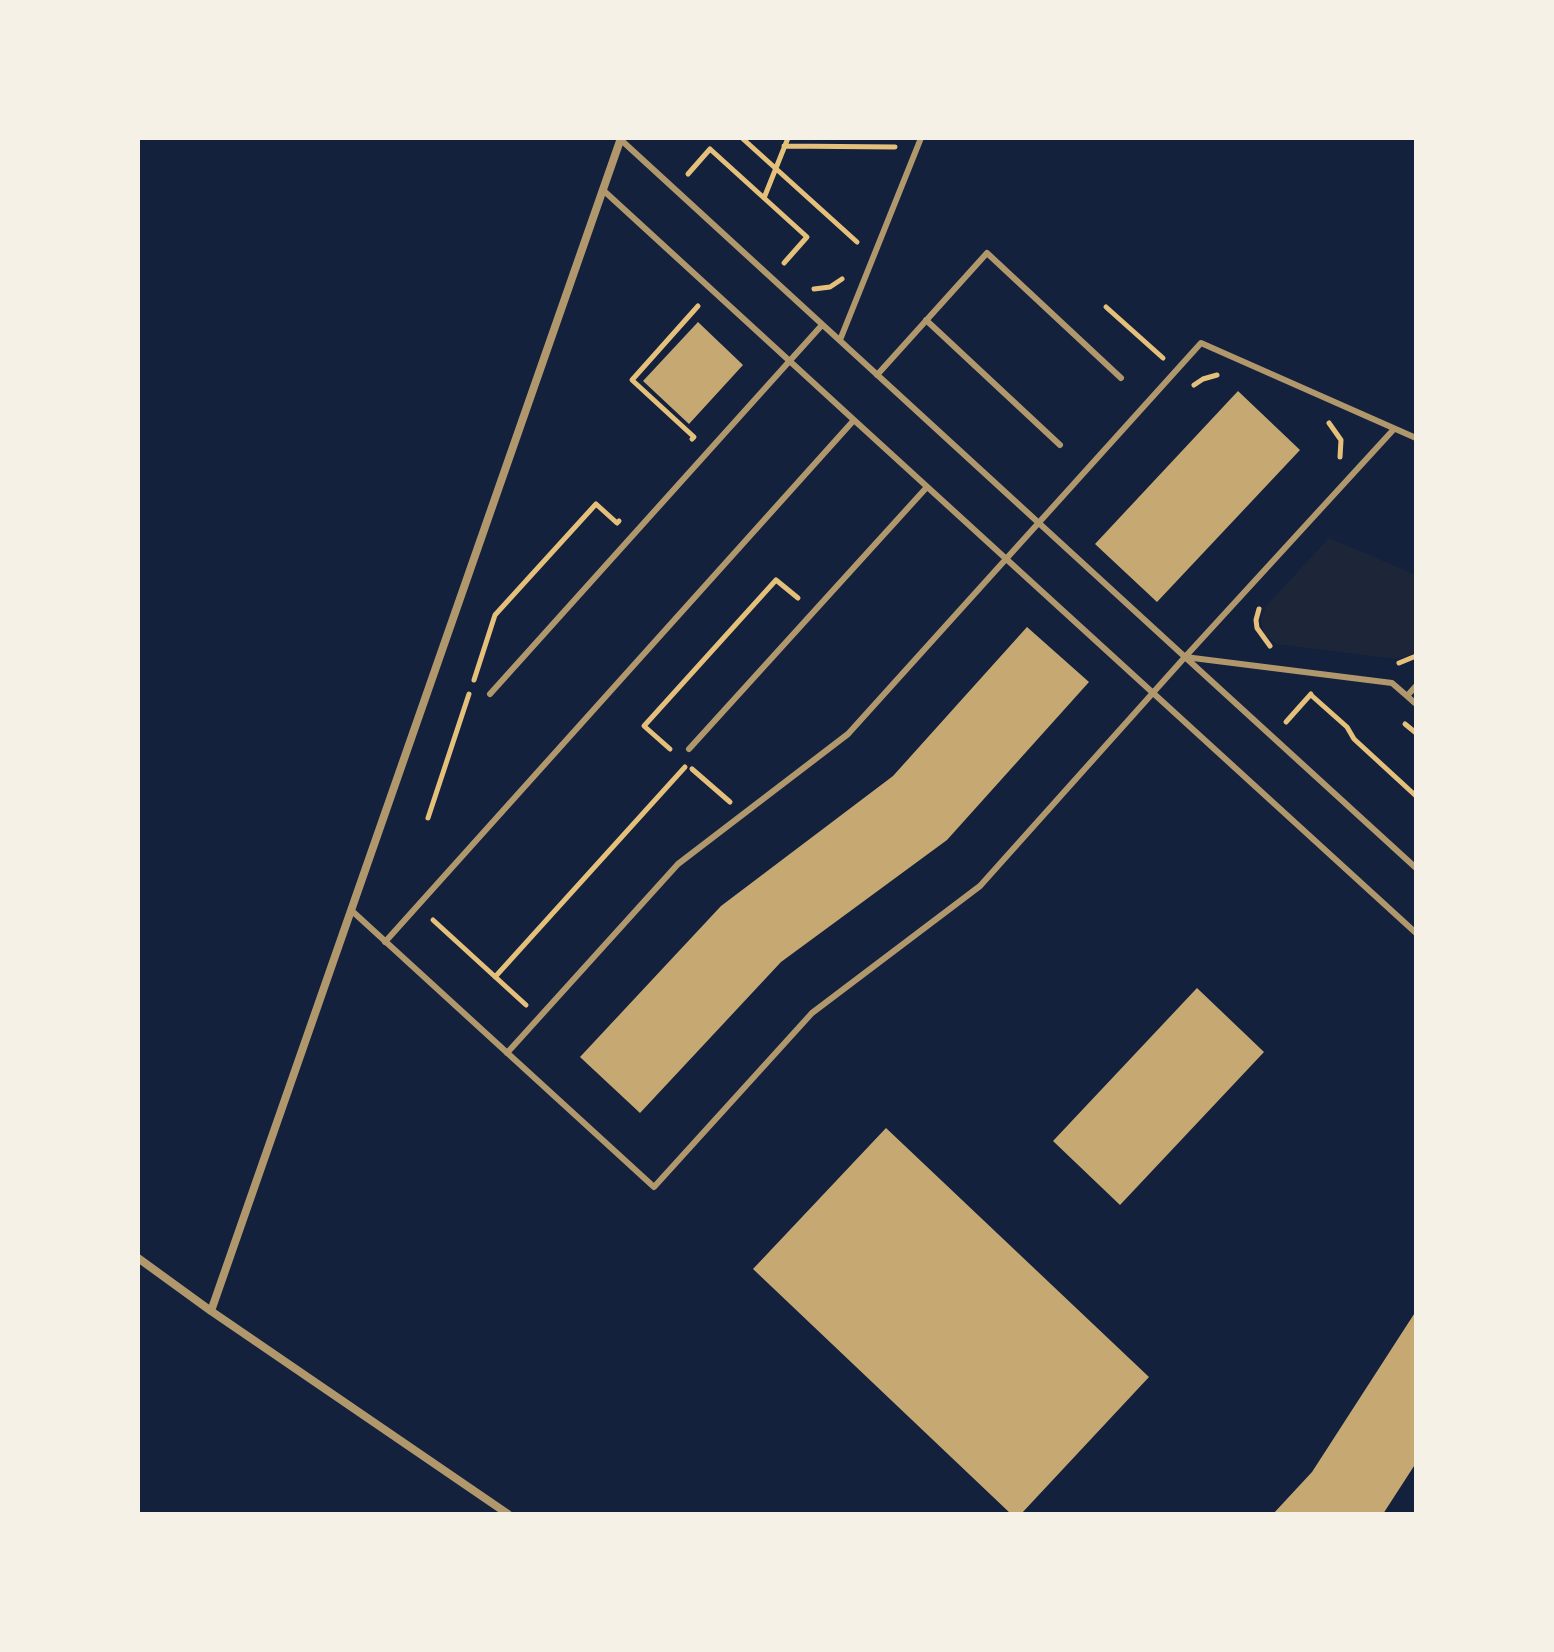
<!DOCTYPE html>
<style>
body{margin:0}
#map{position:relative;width:1554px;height:1652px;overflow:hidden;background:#14213d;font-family:"PT Sans Narrow",sans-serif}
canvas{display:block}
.frame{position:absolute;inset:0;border:140px solid #f6f1e7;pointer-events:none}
</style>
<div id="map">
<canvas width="1554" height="1652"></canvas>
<div class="frame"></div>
</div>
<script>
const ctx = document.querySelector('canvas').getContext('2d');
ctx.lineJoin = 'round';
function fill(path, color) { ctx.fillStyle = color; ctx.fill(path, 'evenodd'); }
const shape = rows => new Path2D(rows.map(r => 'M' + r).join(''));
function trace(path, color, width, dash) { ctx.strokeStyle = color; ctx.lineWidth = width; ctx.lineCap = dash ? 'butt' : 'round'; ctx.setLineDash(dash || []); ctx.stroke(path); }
fill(shape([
 [1329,538,1416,575,1416,650,1412,654,1397,659,1277,644,1264,634,1261,619,1266,606]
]), '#1d2539');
fill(shape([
 [698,322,743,365,689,424,643,381],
 [1238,391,1300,450,1157,602,1095,544],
 [1027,627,1089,682,947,840,781,962,640,1113,580,1057,721,906,893,776],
 [1197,988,1264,1052,1120,1205,1053,1141],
 [886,1128,1149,1377,1021,1514,1011,1514,753,1269],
 [1416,1311,1416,1463,1383,1514,1273,1514,1312,1472]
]), '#c6a872');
trace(shape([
 [742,138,857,242],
 [784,146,895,147],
 [688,174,710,149,807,237,784,263],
 [764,198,788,138],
 [814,289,830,287,842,279],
 [1106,307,1163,358],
 [1194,385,1203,379,1217,375],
 [1329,423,1341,440,1340,457],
 [692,439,694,437,632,380,698,306],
 [1259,609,1256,620,1257,628,1270,646],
 [1399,663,1416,656],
 [474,680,495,615,596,504,617,523,619,521],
 [1311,695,1347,727,1354,739,1416,796],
 [1286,722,1311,694],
 [1405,724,1416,733],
 [670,749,644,726,776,580,798,598],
 [692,769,730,802],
 [428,818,469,694],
 [433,920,526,1005],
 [495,977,685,767]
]), '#e5c07b', 5);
trace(shape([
 [620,139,1185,657,1392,683,1407,696,1416,686],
 [603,190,854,420],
 [926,320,1060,445],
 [840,340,921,138],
 [877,375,987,253,1121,378],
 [1394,429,1185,657,1416,868],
 [490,694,822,325],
 [1407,696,1416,704],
 [689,749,927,487],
 [351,910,654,1187,812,1013,980,886,1185,657],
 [385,942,854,420,1416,933],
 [507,1053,678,864,848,734,1201,343,1416,438]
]), '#b1986c', 6);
trace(shape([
 [138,1258,211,1311,508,1514],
 [211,1311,621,138]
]), '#b1986c', 8);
</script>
